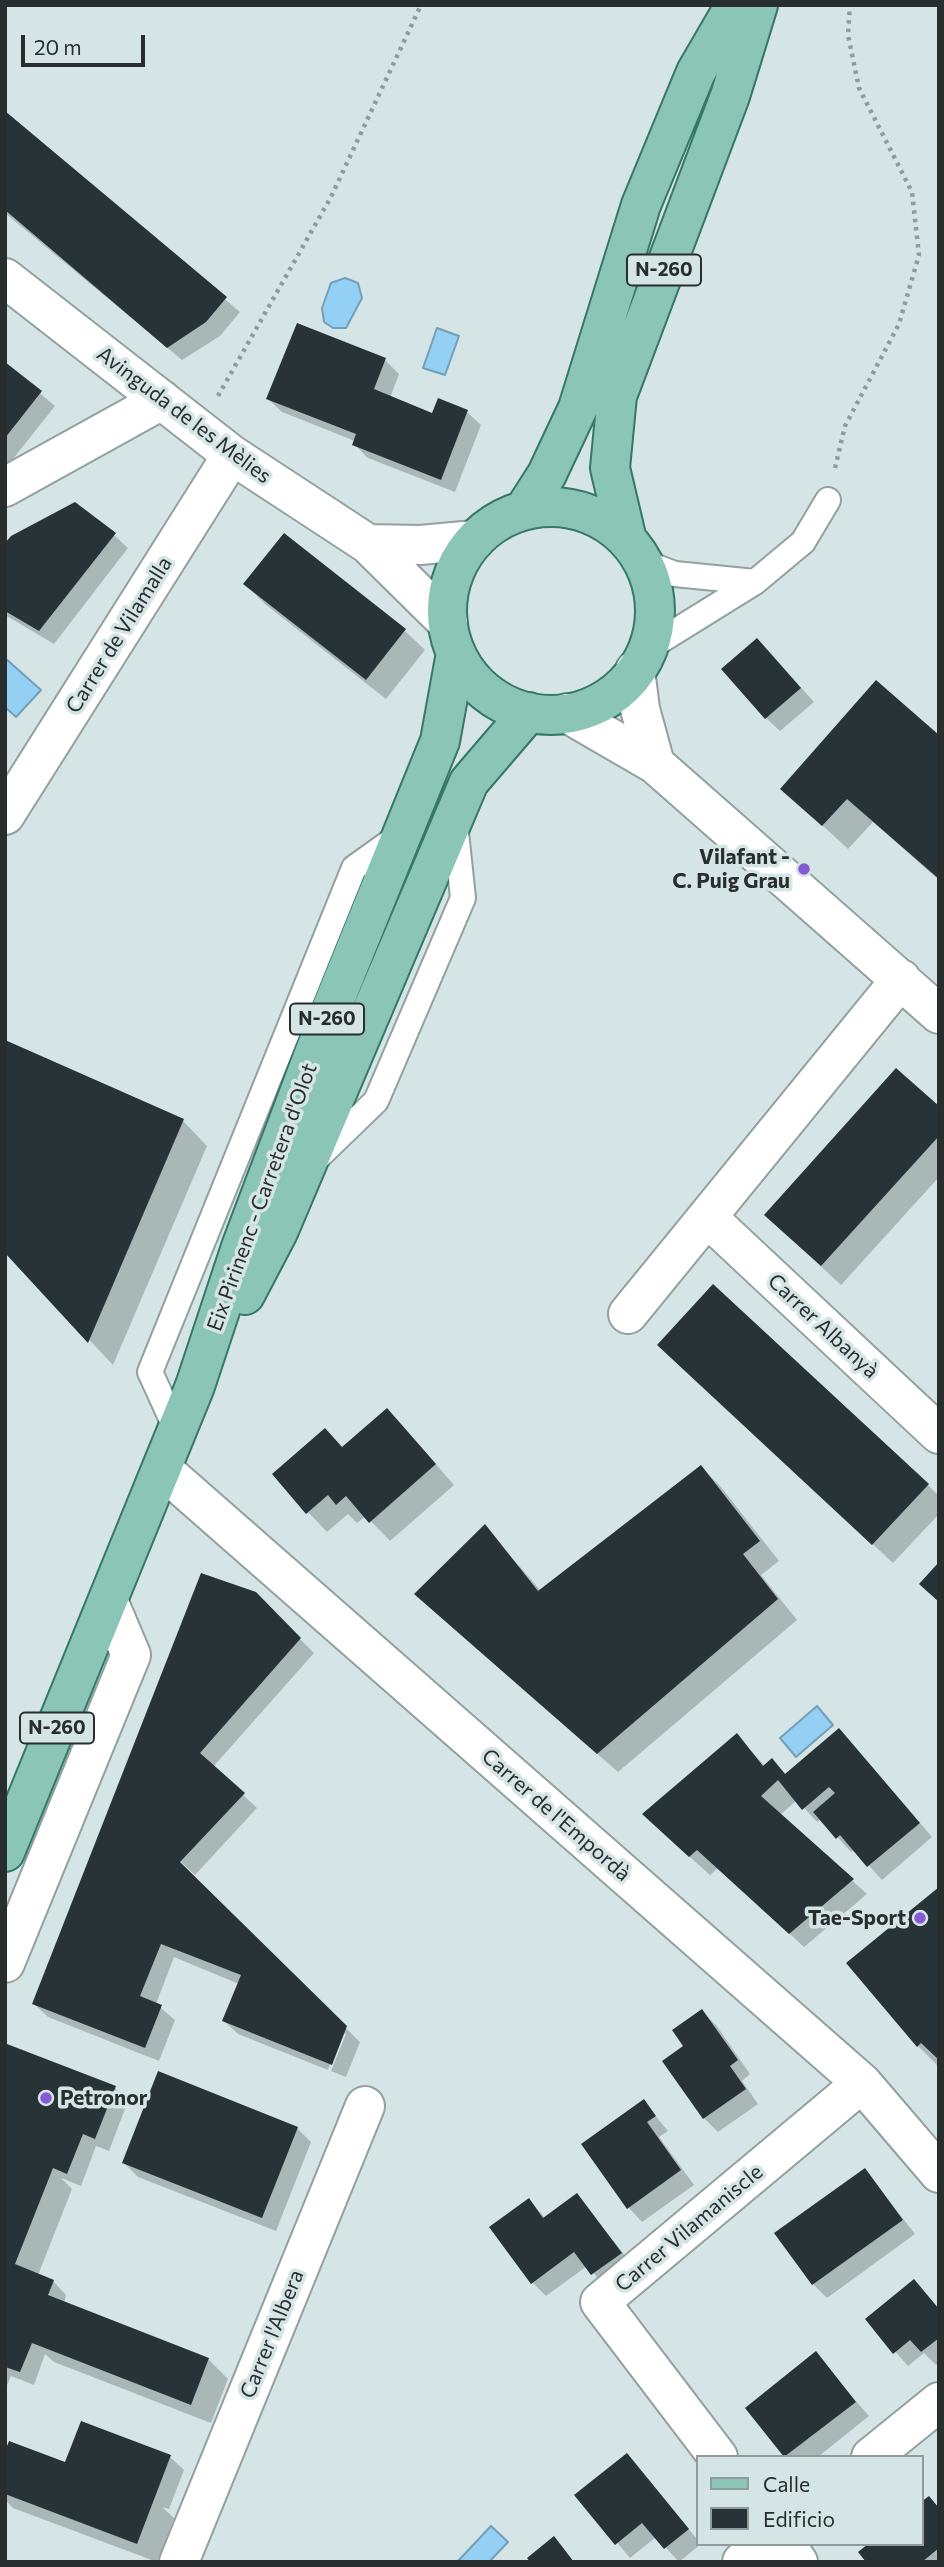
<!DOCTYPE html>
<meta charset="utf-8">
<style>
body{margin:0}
#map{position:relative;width:944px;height:2567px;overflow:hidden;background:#d5e5e5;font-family:Commissioner,sans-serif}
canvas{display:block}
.frame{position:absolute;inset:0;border:7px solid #272e2d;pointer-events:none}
.legend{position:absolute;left:696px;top:2455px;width:228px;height:91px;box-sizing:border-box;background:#d5e5e5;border:2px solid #8f9c9b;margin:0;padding:9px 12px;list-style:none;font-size:21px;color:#272e2d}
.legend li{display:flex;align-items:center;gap:14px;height:35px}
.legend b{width:35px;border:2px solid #8f9c9b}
.scale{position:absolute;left:21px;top:35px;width:124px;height:32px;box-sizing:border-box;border:4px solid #272e2d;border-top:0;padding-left:9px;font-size:21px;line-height:24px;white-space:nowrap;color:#272e2d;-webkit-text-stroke:5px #d5e5e5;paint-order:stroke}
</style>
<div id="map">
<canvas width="944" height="2567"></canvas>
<div class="frame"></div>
<ul class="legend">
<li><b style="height:9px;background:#8bc5b6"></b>Calle</li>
<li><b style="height:19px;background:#273337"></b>Edificio</li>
</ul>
<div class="scale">20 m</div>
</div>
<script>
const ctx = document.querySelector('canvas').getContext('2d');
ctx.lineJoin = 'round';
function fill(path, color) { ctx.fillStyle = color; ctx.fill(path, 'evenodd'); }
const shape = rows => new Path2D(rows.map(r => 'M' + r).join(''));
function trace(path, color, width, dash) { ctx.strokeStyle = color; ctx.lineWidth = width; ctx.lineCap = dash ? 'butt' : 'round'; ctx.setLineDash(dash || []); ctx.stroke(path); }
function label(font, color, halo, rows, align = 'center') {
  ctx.font = font + ' Commissioner,sans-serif'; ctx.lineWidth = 7; ctx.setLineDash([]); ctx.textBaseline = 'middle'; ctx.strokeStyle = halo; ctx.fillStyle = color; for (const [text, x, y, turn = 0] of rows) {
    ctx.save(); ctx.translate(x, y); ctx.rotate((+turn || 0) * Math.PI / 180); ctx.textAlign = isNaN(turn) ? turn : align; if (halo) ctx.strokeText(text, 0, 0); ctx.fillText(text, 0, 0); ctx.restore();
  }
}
const water = shape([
 [345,278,358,283,362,298,346,328,333,328,324,322,322,308,331,283,345,278],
 [437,328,459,336,445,375,423,368,437,328],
 [5,658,41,690,16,717,5,707,5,658],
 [817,1706,833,1725,796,1757,780,1738,817,1706],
 [491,2526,508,2542,489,2562,457,2562,491,2526]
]);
fill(water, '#93d0f4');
trace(water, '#739fb8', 2);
fill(shape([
 [5,114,240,312,220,336,182,360,5,213],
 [298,325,385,360,399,374,390,398,433,415,467,412,481,425,455,492,368,458,354,444,355,441,282,412,268,399],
 [5,364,55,406,5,469],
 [114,535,128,548,54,644,5,615,5,545],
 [284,536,405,631,425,650,386,699,265,604,245,584],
 [771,654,814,702,780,731,766,718],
 [939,737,939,880,873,822,848,849,782,788],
 [939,1109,939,1177,841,1285,786,1234],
 [183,1121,207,1146,113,1365,5,1250],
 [673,1359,928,1485,939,1496,939,1514,893,1563],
 [406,1430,454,1485,390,1541,366,1516,357,1523,348,1514,327,1532,308,1512,343,1449],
 [701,1467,721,1487,779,1561,761,1575,797,1620,618,1772,416,1594,485,1527,541,1591],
 [255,1594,314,1653,213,1767,257,1808,195,1875,178,1859,176,1861,360,2042,346,2077,331,2071,346,2034,342,2034,328,2070,238,2034,224,2021,239,1984,174,1957,156,2004,175,2020,159,2061,48,2017,34,2004],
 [737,1736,765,1766,772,1761,787,1775,852,1744,932,1837,882,1880,854,1849,851,1852,821,1819,817,1822,797,1800,780,1815,867,1894,804,1947,718,1868,710,1875,664,1834],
 [939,1889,939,2065,938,2066,918,2046],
 [702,2011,716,2025,750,2074,742,2081,758,2104,718,2132,704,2118,685,2046],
 [8,2046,115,2088,128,2101,109,2151,96,2146,81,2186,61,2178,72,2189,38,2275,53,2281,66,2295,64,2303,208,2359,228,2379,211,2423,54,2362,45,2354,34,2385,11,2376,5,2390,5,2053],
 [644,2102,668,2131,659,2137,694,2185,642,2222,629,2208,583,2144],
 [297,2128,311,2142,276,2231,138,2177,124,2163],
 [865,2170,915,2234,827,2298,813,2284],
 [577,2195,634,2267,606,2287,587,2266,546,2296,532,2282,529,2200,545,2218],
 [927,2295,939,2309,939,2362,936,2365,924,2353,908,2366,867,2320],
 [815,2354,869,2416,818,2457,786,2457,747,2408],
 [627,2455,697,2539,697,2544,701,2544,679,2562,656,2537,630,2558,577,2495],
 [5,2456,72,2467,170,2457,184,2470,169,2509,162,2507,174,2518,157,2562,13,2508,5,2500],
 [939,2508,939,2562,868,2562,921,2544]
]), '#0003');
fill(shape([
 [5,111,227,297,206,322,167,348,5,210],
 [297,323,386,358,374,389,432,413,438,398,468,410,441,480,352,445,356,434,266,399],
 [5,362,42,391,5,438],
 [75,502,116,533,39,631,5,611,5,543,11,536],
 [284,533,406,629,366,680,243,584],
 [757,638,801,688,765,719,721,669],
 [876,680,939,735,939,879,847,799,822,826,780,789],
 [5,1040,184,1119,88,1343,5,1253],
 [896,1068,939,1106,939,1136,821,1266,764,1215],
 [713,1284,929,1484,872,1545,657,1345],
 [387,1408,436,1464,369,1523,346,1496,336,1505,328,1495,306,1514,272,1474,325,1428,342,1447],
 [701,1465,760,1541,743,1554,778,1599,597,1754,414,1594,485,1524,538,1591],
 [939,1562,939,1602,919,1584],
 [201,1573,256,1592,301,1638,200,1753,245,1793,180,1862,347,2026,332,2065,222,2021,241,1975,161,1944,140,1996,162,2005,145,2048,32,2004],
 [839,1728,920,1823,867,1867,840,1835,836,1839,813,1812,835,1793,829,1787,802,1810,778,1780,761,1796,854,1879,789,1934,697,1850,689,1857,642,1814,737,1733,763,1766,772,1758,785,1774],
 [939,1887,939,2060,921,2043,917,2047,846,1963],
 [702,2009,738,2060,730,2066,746,2089,703,2119,662,2061,683,2046,672,2030],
 [7,2044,116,2086,95,2139,83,2134,67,2174,53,2168,15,2264,54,2280,48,2295,209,2358,191,2405,32,2343,20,2372,5,2367],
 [158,2071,298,2127,262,2218,122,2163],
 [644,2099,656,2116,647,2122,681,2170,627,2209,581,2144],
 [865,2168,903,2220,812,2285,774,2233],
 [577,2193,622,2253,591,2275,574,2252,531,2284,489,2227,529,2198,543,2218],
 [914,2279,939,2309,939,2338,921,2352,910,2340,893,2354,865,2319],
 [816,2351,856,2402,784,2457,745,2408],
 [81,2421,171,2455,137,2544,5,2494,5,2451,9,2441,65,2462],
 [627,2453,689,2529,664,2549,642,2523,615,2545,574,2495],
 [929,2496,939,2508,939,2548,922,2562,866,2562,858,2552,868,2544,921,2544,921,2502],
 [554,2536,574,2562,530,2562,527,2558]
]), '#273337');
const service = shape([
 [643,562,675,574,755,582],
 [647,649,755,582,803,542,828,500],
 [316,1159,376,1101,463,898,455,823],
 [177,1431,150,1372,354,868,400,835]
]);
const minor = shape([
 [5,278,232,455,368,544,448,623],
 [5,487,162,400],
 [368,544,420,545,475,540],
 [635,670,640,709,655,764],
 [567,713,655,764,939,1014],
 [5,815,232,455],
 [708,1218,939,1434],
 [628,1314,901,979],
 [162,1469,862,2083,939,2173],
 [5,1963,131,1655,109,1603],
 [718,2457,600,2302,862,2083],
 [871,2457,939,2402],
 [785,2544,798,2562],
 [179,2562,365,2106],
 [742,2562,763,2544]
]);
const primary = shape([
 '447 611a104 104 0 1 1 208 0a104 104 0 1 1-208 0Z',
 [524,510,547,474,578,408,641,205,696,72,735,5],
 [627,540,610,468,617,396,730,96,758,5],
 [245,1295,278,1232,469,782,529,712],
 [5,1852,195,1386,241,1247,326,1022,440,741,456,653]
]);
trace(service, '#91a0a0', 28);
trace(minor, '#91a0a0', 42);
trace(primary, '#367766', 42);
trace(shape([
 [218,396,331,197,421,5],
 [835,468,845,426,899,324,919,255,912,192,859,88,848,35,850,5]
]), '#8f9c9b', 4.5, [3.5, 5]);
trace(service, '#fff', 24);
trace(minor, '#fff', 38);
trace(primary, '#8bc5b6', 38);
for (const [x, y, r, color] of [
 [804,869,7,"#855ad3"],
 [920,1918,7,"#855ad3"],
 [46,2098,7,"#855ad3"]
]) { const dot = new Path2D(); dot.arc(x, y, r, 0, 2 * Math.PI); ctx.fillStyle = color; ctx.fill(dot); trace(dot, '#d5e5e5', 2.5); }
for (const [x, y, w] of [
 [664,270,74],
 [327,1019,74],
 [57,1728,74]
]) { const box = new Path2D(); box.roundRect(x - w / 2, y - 15.5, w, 31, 5); ctx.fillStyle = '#d5e5e5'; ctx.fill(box); trace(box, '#272e2d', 2); }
label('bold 19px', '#272e2d', null, [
 ["N-260",664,270],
 ["N-260",327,1019],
 ["N-260",57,1728]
]);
label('21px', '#272e2d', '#d5e5e5', [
 ["Avinguda de les Mèlies",184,415,37],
 ["Carrer de Vilamalla",119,635,-58],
 ["Eix Pirinenc - Carretera d'Olot",262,1197,-70],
 ["Carrer Albanyà",823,1326,43],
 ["Carrer de l'Empordà",556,1815,41],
 ["Carrer Vilamaniscle",689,2228,-40],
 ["Carrer l'Albera",272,2334,-68]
]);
label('bold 21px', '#272e2d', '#d5e5e5', [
 ["Vilafant -",790,857],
 ["C. Puig Grau",790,881],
 ["Tae-Sport",906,1918],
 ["Petronor",60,2098,"left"]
], 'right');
</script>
